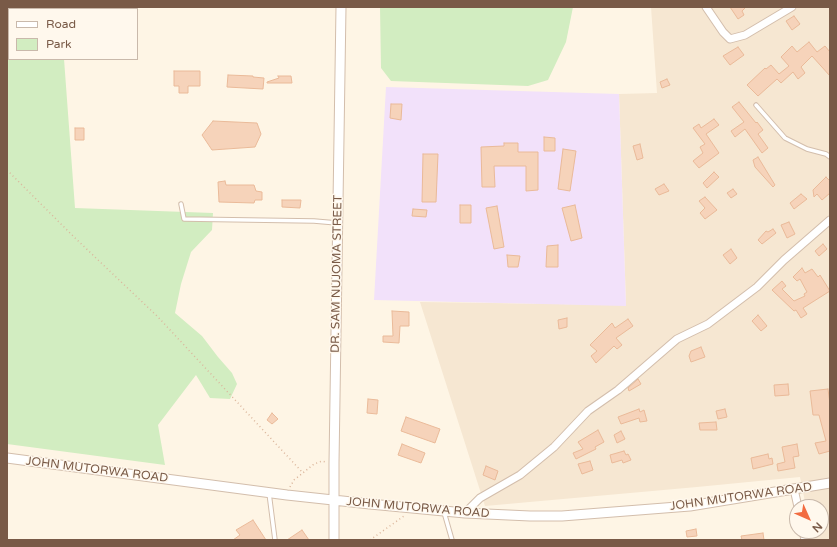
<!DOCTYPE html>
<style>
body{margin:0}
#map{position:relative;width:837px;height:547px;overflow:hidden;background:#fef5e5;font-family:"Varela Round",sans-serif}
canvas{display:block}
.frame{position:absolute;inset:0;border:8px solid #795a47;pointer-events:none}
.legend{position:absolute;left:8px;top:8px;width:130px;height:52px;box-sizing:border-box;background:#fff8ed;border:1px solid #c9b9ab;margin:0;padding:5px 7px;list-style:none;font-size:12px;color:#795a47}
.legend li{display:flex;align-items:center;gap:8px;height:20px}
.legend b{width:20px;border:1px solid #c9b9ab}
.north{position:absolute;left:789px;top:499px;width:40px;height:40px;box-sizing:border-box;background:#fff8ed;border:1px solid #c9b9ab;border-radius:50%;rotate:135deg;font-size:11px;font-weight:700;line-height:16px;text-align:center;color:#795a47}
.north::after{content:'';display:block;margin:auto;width:14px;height:18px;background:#f26c40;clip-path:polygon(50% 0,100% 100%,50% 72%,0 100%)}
</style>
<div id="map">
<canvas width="837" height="547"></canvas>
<div class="frame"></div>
<ul class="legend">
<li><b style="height:5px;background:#fff"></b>Road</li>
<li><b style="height:11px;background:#d2edc1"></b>Park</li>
</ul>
<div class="north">N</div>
</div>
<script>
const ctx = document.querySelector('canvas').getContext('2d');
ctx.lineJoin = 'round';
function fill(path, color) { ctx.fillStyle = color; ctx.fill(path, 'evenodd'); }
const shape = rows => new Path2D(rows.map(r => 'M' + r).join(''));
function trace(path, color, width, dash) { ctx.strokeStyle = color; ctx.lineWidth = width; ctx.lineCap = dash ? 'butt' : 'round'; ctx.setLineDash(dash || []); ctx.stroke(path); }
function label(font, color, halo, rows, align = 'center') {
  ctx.font = font + ' "Varela Round",sans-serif'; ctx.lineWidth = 3; ctx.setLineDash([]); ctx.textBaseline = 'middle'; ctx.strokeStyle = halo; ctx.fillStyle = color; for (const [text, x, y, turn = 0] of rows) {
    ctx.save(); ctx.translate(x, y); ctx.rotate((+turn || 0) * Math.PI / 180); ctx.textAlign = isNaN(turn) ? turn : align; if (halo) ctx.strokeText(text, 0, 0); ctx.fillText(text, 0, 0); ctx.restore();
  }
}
fill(shape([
 [651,7,830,7,830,540,814,540,812,531,821,531,821,507,806,507,800,477,697,487,485,506,420,302,626,305,619,94,657,93]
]), '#f6e7d2');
fill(shape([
 [386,87,619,94,626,306,374,300]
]), '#f2e1fa');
fill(shape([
 [7,7,64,7,64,9,9,9,9,59,64,59,75,208,213,213,212,230,191,252,181,284,175,313,202,336,218,357,232,373,237,384,230,399,210,398,196,375,158,425,165,465,7,444],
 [380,7,573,7,566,42,548,80,528,86,391,81,381,68]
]), '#d2edc1');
const building = shape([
 [730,7,746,7,742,11,744,15,738,19,730,7],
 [794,16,800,24,792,30,786,21,794,16],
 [809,42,817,52,825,46,830,52,830,76,812,56,801,67,805,73,798,79,793,72,781,83,777,79,758,96,747,85,765,68,766,69,771,65,779,74,789,66,781,57,792,46,797,52,809,42],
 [738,47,744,55,730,65,723,56,738,47],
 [174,71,200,71,200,86,188,86,188,93,179,93,179,86,174,86,174,71],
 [228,75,253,76,253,77,264,78,263,89,227,87,228,75],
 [278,76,291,76,292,83,267,83,267,82,279,78,278,76],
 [667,79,670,85,662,88,660,82,667,79],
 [739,102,756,123,757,122,763,130,758,134,768,148,762,153,745,129,735,137,731,131,744,122,732,107,739,102],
 [391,104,402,104,401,120,390,118,391,104],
 [714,119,719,125,706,134,719,153,699,168,693,161,703,153,700,147,705,144,693,128,699,124,701,128,714,119],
 [213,121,257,123,261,134,255,147,212,150,202,135,213,121],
 [75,128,84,128,84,140,75,140,75,128],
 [544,137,555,138,555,151,544,151,544,137],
 [504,143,518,143,518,152,538,152,538,190,526,191,526,166,494,166,495,187,482,187,481,147,504,146,504,143],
 [640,144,643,158,637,160,633,146,640,144],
 [563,149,576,151,570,191,558,189,563,149],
 [423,154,438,154,436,202,422,202,423,154],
 [758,157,775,185,773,187,755,167,753,160,758,157],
 [714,172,719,177,707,188,703,183,714,172],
 [826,177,830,181,830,193,822,200,817,194,814,197,813,190,826,177],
 [225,181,226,185,254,185,256,191,262,192,262,200,255,200,254,203,219,202,218,182,225,181],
 [664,184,669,191,659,195,655,189,664,184],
 [733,189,737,194,731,198,727,193,733,189],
 [801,194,807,199,794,209,790,203,801,194],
 [705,197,717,210,705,219,700,213,705,208,699,201,705,197],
 [282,200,301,200,300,208,282,207,282,200],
 [460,205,471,205,471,223,460,223,460,205],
 [575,205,582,238,571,241,562,208,575,205],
 [497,206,504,247,494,249,486,208,497,206],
 [413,209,427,210,426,217,412,216,413,209],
 [789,222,795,234,787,238,781,225,789,222],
 [773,229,776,233,762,244,758,240,766,231,768,232,773,229],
 [823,244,827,249,819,256,815,251,823,244],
 [558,245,558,267,546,267,547,246,558,245],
 [731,249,737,258,730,264,723,255,731,249],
 [507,255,520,256,518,267,508,267,507,255],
 [802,268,805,273,812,269,818,277,820,275,830,291,803,308,807,314,801,318,796,310,794,311,772,290,782,281,786,286,782,289,794,301,805,296,804,294,807,292,800,279,797,281,793,277,802,268],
 [392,311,409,312,409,326,400,326,399,343,383,342,383,336,393,336,392,311],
 [758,315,767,326,761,331,752,321,758,315],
 [567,318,567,327,559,329,558,320,567,318],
 [628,319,633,326,616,338,622,345,617,349,614,346,596,363,591,356,597,351,590,345,612,323,615,328,628,319],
 [701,347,705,357,691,362,689,356,691,351,701,347],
 [638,379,641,384,629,391,628,388,638,379],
 [788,384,789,395,775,396,774,385,788,384],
 [828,389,830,404,830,451,819,454,815,443,826,441,819,415,813,415,810,391,828,389],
 [368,399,378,400,377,414,367,413,368,399],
 [639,409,640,412,644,410,647,421,640,422,639,418,621,424,618,417,639,409],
 [725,409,727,417,718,419,716,411,725,409],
 [272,413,278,419,272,424,267,420,272,413],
 [406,417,440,429,435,443,401,431,406,417],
 [716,422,717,430,700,430,699,423,716,422],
 [598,430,604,442,595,447,596,449,576,459,573,453,583,449,578,442,598,430],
 [621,431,625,439,617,443,614,435,621,431],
 [402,444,425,453,421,463,398,455,402,444],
 [797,444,799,456,793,457,795,468,778,471,777,464,785,462,782,447,797,444],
 [624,451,626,455,628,454,631,460,623,463,622,460,612,463,610,455,624,451],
 [768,454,769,459,772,458,773,464,753,469,751,458,768,454],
 [590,461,593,470,582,474,578,464,590,461],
 [486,466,498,471,495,480,483,475,486,466],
 [253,520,266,540,233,540,240,535,236,530,253,520],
 [696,529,697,536,687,537,686,531,696,529],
 [302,530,309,540,287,540,302,530],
 [763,533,764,540,742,540,741,536,763,533]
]);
fill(building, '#f6d3ba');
trace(building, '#eaba99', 1);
const service = shape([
 [756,105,785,138,807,149,826,154,830,157],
 [181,204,184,219,314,221,337,223],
 [269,493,275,540],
 [444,512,452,540]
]);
const minor = shape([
 [706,7,723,32,730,39,745,35,792,7],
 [794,489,798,507],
 [465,513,480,498,520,475,554,447,588,411,618,390,677,339,708,324,757,287,784,260,830,220],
 [803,531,805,540]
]);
const tertiary = shape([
 [7,458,287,495,370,504,465,513,530,516,562,516,690,506,830,483],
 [334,540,334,463,341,7]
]);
trace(service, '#d3beac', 5.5);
trace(minor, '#d3beac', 9);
trace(tertiary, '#d3beac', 11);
trace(shape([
 [7,170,74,237,158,317,303,473],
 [290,487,294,480,314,464,322,461,326,462],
 [370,540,404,516]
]), '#dbb69c', 1.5, [1, 3]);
trace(service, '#fff', 3.5);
trace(minor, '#fff', 7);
trace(tertiary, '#fff', 9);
label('12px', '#795a47', '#fff8ed', [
 ["DR. SAM NUJOMA STREET",337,274,-89],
 ["JOHN MUTORWA ROAD",97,470,7],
 ["JOHN MUTORWA ROAD",741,497,-8],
 ["JOHN MUTORWA ROAD",418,508,5]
]);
</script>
